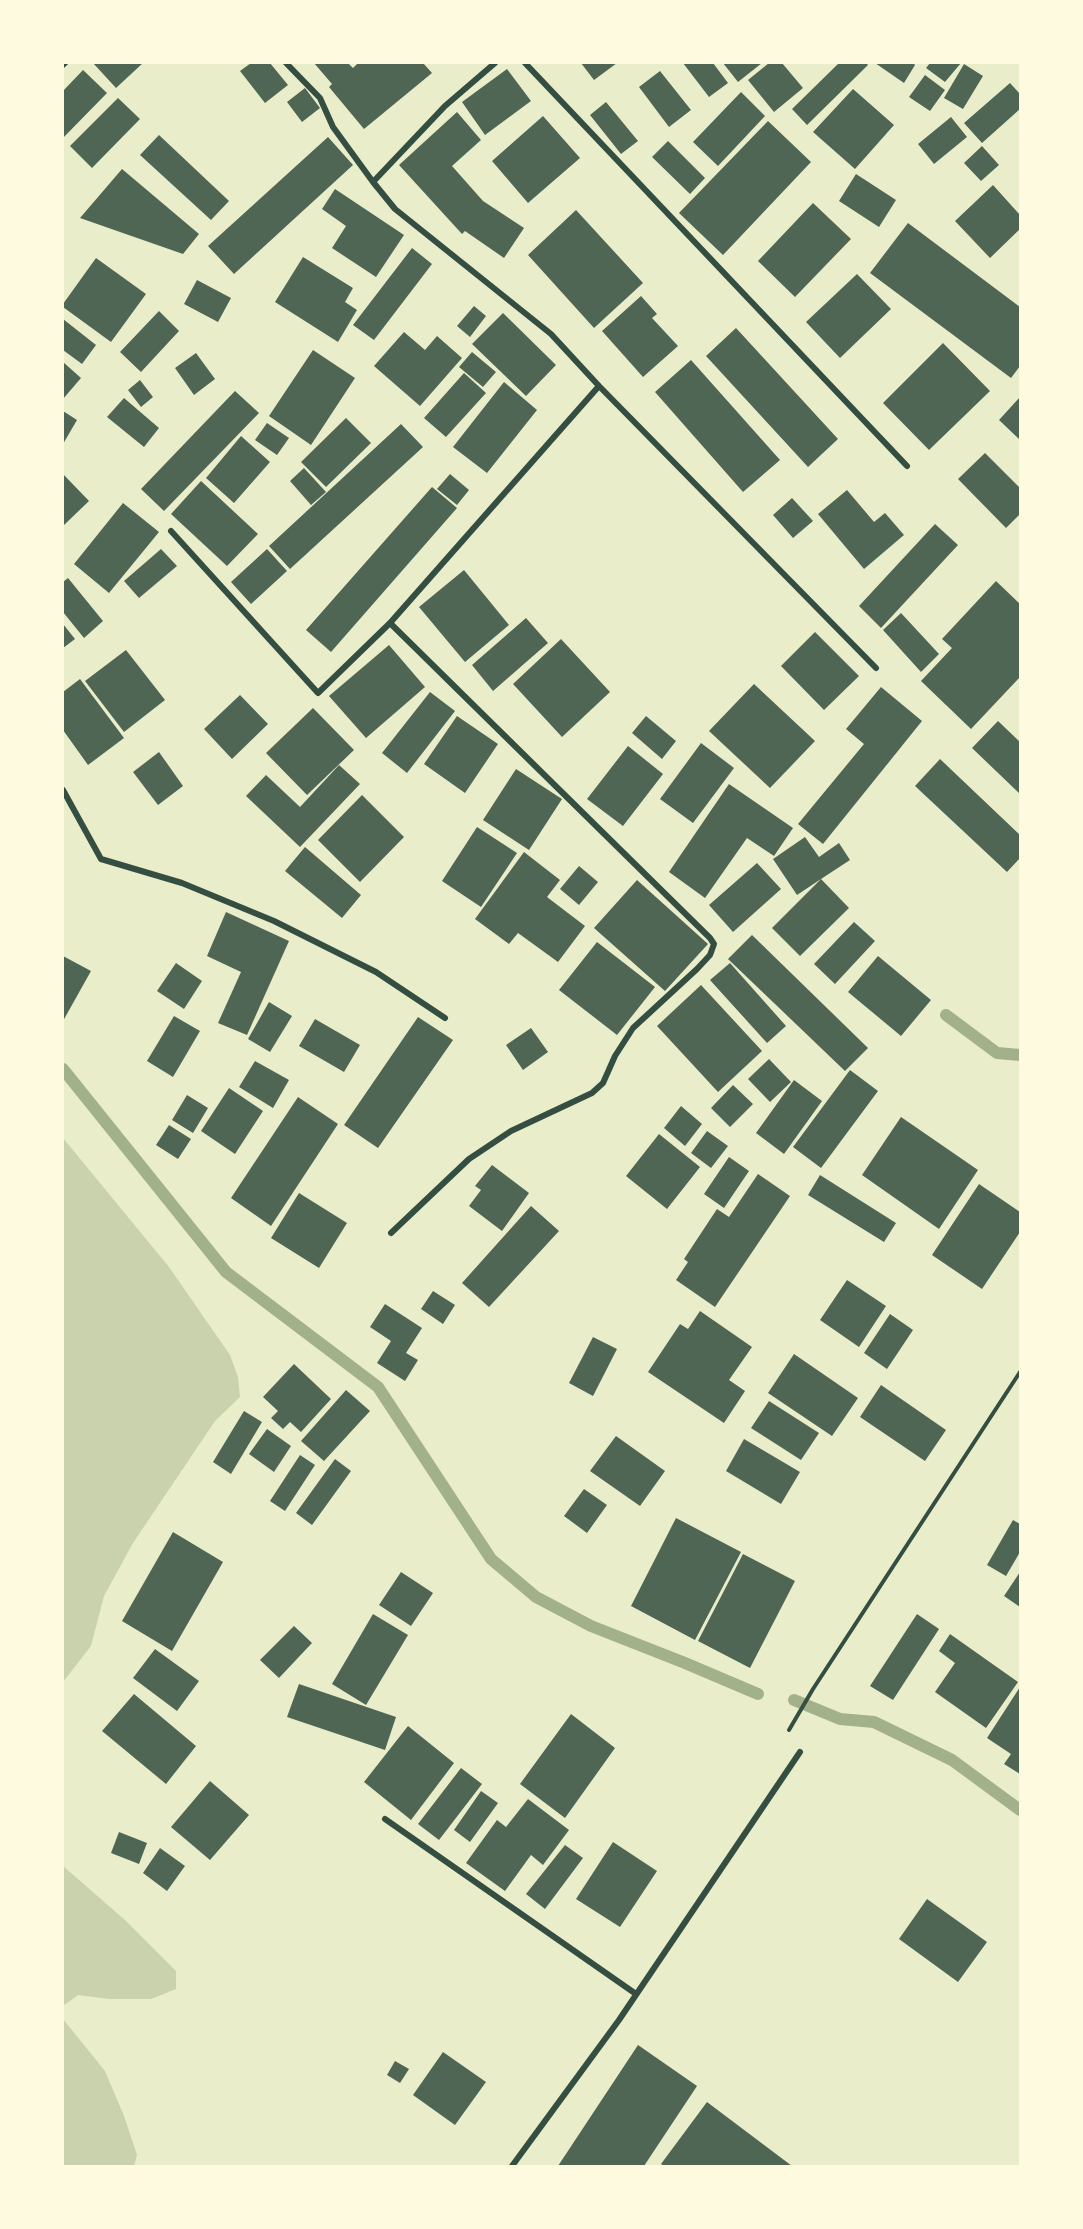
<!DOCTYPE html>
<style>
body{margin:0}
#map{position:relative;width:1083px;height:2229px;overflow:hidden;background:#e9edc9;font-family:"Noto Serif",serif}
canvas{display:block}
.frame{position:absolute;inset:0;border:64px solid #fefae0;pointer-events:none}
</style>
<div id="map">
<canvas width="1083" height="2229"></canvas>
<div class="frame"></div>
</div>
<script>
const ctx = document.querySelector('canvas').getContext('2d');
ctx.lineJoin = 'round';
function fill(path, color) { ctx.fillStyle = color; ctx.fill(path, 'evenodd'); }
const shape = rows => new Path2D(rows.map(r => 'M' + r).join(''));
function trace(path, color, width, dash) { ctx.strokeStyle = color; ctx.lineWidth = width; ctx.lineCap = dash ? 'butt' : 'round'; ctx.setLineDash(dash || []); ctx.stroke(path); }
fill(shape([
 [63,1138,169,1267,230,1355,238,1377,240,1397,215,1421,133,1543,104,1596,91,1646,63,1682],
 [63,1866,125,1920,176,1971,176,1989,151,1999,109,1999,78,1995,63,2006],
 [63,2019,105,2071,124,2116,137,2155,134,2166,63,2166]
]), '#cad2ad');
trace(shape([
 [946,1015,997,1053,1020,1055],
 [63,1069,226,1272,378,1387,491,1559,536,1597,591,1626,685,1663,758,1694],
 [794,1700,840,1719,874,1722,952,1760,1020,1810]
]), '#a3b18a', 12);
fill(shape([
 [93,63,143,63,116,88],
 [251,63,270,63,288,85,265,103,240,71],
 [314,63,348,63,353,68,358,63,423,63,432,73,364,129,329,87,332,84],
 [581,63,617,63,594,80],
 [683,63,713,63,728,83,709,97],
 [723,63,762,63,738,82],
 [769,63,782,63,803,88,774,112,748,80],
 [839,63,866,63,868,65,807,125,792,109],
 [875,63,913,63,915,65,904,83],
 [930,63,961,63,945,82,926,68],
 [964,64,983,76,963,109,944,98],
 [507,69,531,101,485,135,462,102],
 [83,70,107,93,63,138,63,91],
 [660,71,691,110,669,127,639,87],
 [925,75,945,90,930,111,909,97],
 [1010,83,1020,94,1020,109,982,143,964,123],
 [305,88,320,108,302,122,287,102],
 [853,89,894,125,855,169,813,132],
 [741,92,765,116,718,166,693,142],
 [118,98,140,119,92,168,70,146],
 [606,102,638,141,621,154,590,115],
 [457,112,481,140,452,166,483,201,524,228,504,258,465,231,462,234,399,165],
 [543,116,580,158,528,203,492,161],
 [951,117,967,137,934,164,918,144],
 [768,121,811,162,723,255,679,213],
 [159,135,229,201,211,220,140,155],
 [328,137,353,165,234,274,208,246],
 [668,141,705,178,690,194,652,157],
 [982,146,999,165,981,181,964,163],
 [122,169,199,234,183,254,80,218],
 [856,174,896,200,879,227,839,201],
 [993,185,1020,215,1020,229,990,258,955,221],
 [335,189,404,235,376,277,332,248,346,226,322,209],
 [813,203,851,239,795,297,758,261],
 [576,210,643,283,594,328,528,255],
 [908,223,1020,307,1020,366,1011,378,870,273],
 [412,248,432,264,374,340,353,325],
 [303,257,353,288,345,302,357,310,338,342,275,302],
 [96,258,146,294,111,342,63,307,63,304],
 [857,274,891,309,840,358,806,322],
 [197,280,231,298,218,322,184,304],
 [641,296,657,314,652,318,678,346,643,377,602,331],
 [474,306,486,316,470,337,457,326],
 [159,311,179,331,141,372,120,352],
 [503,313,556,365,526,396,472,344],
 [63,319,96,345,82,364,63,350],
 [736,328,838,439,808,467,706,356],
 [404,332,425,350,437,336,462,358,420,406,374,366],
 [943,343,990,391,929,450,883,403],
 [313,350,355,378,311,445,269,416],
 [472,352,496,372,483,387,459,367],
 [196,353,215,379,194,395,175,368],
 [691,360,780,460,743,492,655,392],
 [63,362,81,378,63,399],
 [464,373,486,393,446,437,424,418],
 [140,380,153,397,141,407,128,390],
 [504,382,537,410,487,473,453,447],
 [235,391,259,413,164,511,141,489],
 [1020,397,1020,438,1019,439,999,420],
 [124,398,159,428,144,447,107,417],
 [63,411,77,420,63,444],
 [346,418,371,443,326,487,301,462],
 [267,423,289,438,277,455,255,440],
 [401,424,423,447,290,569,269,546],
 [241,436,270,462,234,503,206,478],
 [985,453,1020,488,1020,514,1006,528,958,479],
 [304,468,326,492,311,505,290,481],
 [63,474,89,501,63,526],
 [450,474,469,490,457,505,437,489],
 [201,481,258,534,227,566,171,514],
 [432,487,457,508,331,652,306,630],
 [847,490,874,522,885,513,904,535,864,569,818,514],
 [792,498,813,521,793,538,773,515],
 [123,503,159,532,109,593,74,564],
 [935,524,958,545,881,628,859,606],
 [161,549,177,566,139,598,124,581],
 [267,549,287,571,251,604,231,582],
 [464,570,509,625,465,662,419,607],
 [68,578,103,621,84,638,63,612,63,582],
 [996,581,1020,604,1020,677,971,729,921,681,952,648,942,639],
 [901,613,939,654,921,672,883,630],
 [526,618,548,643,493,691,472,665],
 [63,624,75,639,63,648],
 [815,632,859,676,824,710,781,666],
 [561,639,610,692,562,737,513,684],
 [389,645,425,687,366,738,329,696],
 [126,650,165,700,124,732,85,681],
 [80,679,124,738,88,765,63,730,63,692],
 [754,684,815,741,770,788,709,731],
 [881,687,922,721,823,844,798,824,864,744,846,729],
 [430,692,455,711,407,773,382,753],
 [240,695,268,724,232,759,204,729],
 [313,708,354,750,307,795,266,753],
 [457,716,498,744,465,793,424,764],
 [646,716,676,741,662,759,632,733],
 [998,721,1020,742,1020,794,972,748],
 [701,743,734,768,693,823,660,799],
 [628,746,663,774,623,826,587,799],
 [159,752,183,786,158,805,133,772],
 [940,759,1020,835,1020,858,1007,872,915,786],
 [339,765,360,784,300,847,246,796,266,775,300,807],
 [516,769,562,799,529,850,483,820],
 [729,784,793,828,774,856,747,838,705,898,669,872],
 [362,795,404,837,360,882,318,840],
 [477,827,517,853,481,907,442,881],
 [805,837,819,857,839,843,850,860,821,879,849,908,800,956,772,928,821,879,797,895,773,859],
 [305,847,361,895,342,918,285,871],
 [524,852,560,880,547,897,585,926,558,962,518,933,509,944,475,919],
 [757,863,781,889,733,932,709,905],
 [579,866,598,882,579,905,560,889],
 [637,880,708,944,665,991,594,928],
 [226,912,289,941,247,1035,218,1023,241,972,207,956],
 [854,922,875,941,835,984,814,964],
 [752,935,868,1048,845,1071,728,959],
 [597,942,655,987,617,1035,559,990],
 [63,956,91,971,63,1021],
 [878,956,931,1000,901,1036,848,992],
 [176,963,202,981,184,1009,157,991],
 [730,963,786,1026,767,1043,710,980],
 [701,985,762,1051,718,1092,657,1026],
 [269,1002,292,1016,270,1052,248,1039],
 [174,1016,200,1031,173,1077,147,1061],
 [418,1017,453,1040,378,1148,344,1125],
 [315,1019,360,1045,344,1072,299,1046],
 [531,1028,548,1052,523,1070,506,1045],
 [769,1059,791,1082,770,1102,748,1079],
 [255,1061,289,1080,273,1108,239,1087],
 [850,1070,878,1091,821,1168,793,1147],
 [794,1080,822,1101,784,1154,756,1133],
 [733,1085,753,1104,730,1127,711,1108],
 [229,1088,263,1111,235,1154,201,1131],
 [187,1095,208,1108,193,1133,172,1120],
 [298,1097,338,1124,271,1226,231,1198],
 [681,1106,702,1124,685,1146,664,1128],
 [901,1117,978,1170,939,1229,862,1175],
 [169,1125,191,1139,178,1159,156,1145],
 [707,1131,728,1146,711,1168,691,1153],
 [659,1134,700,1167,667,1209,626,1176],
 [729,1157,749,1171,724,1208,704,1194],
 [492,1165,529,1193,502,1231,469,1206,481,1190,475,1186],
 [758,1174,790,1196,715,1307,676,1280,688,1262,684,1259,717,1209,729,1217],
 [820,1175,896,1223,884,1242,808,1195],
 [979,1184,1020,1212,1020,1232,982,1289,932,1255],
 [299,1193,347,1223,319,1268,271,1238],
 [531,1206,559,1231,489,1307,462,1283],
 [847,1280,886,1306,859,1347,820,1320],
 [433,1291,455,1305,443,1324,421,1309],
 [385,1304,422,1328,406,1353,418,1360,405,1381,377,1363,391,1341,370,1327],
 [700,1311,752,1347,729,1380,745,1391,724,1423,648,1372,680,1324,688,1329],
 [890,1314,913,1330,887,1369,864,1353],
 [593,1337,617,1349,593,1396,569,1383],
 [794,1354,858,1398,832,1436,768,1393],
 [294,1364,331,1399,301,1432,290,1422,283,1429,271,1418,278,1411,263,1397],
 [881,1385,946,1430,925,1461,860,1417],
 [346,1390,370,1411,324,1461,301,1441],
 [769,1401,819,1433,801,1460,751,1428],
 [244,1411,262,1422,231,1474,213,1462],
 [267,1429,291,1446,274,1472,249,1454],
 [616,1436,665,1471,640,1506,590,1471],
 [744,1439,800,1472,781,1504,726,1471],
 [300,1455,315,1465,285,1511,270,1501],
 [335,1459,351,1471,312,1525,296,1513],
 [584,1489,607,1505,587,1533,564,1516],
 [676,1518,741,1552,695,1640,631,1606],
 [1013,1520,1020,1524,1020,1552,1006,1576,987,1565],
 [173,1532,223,1562,172,1651,122,1621],
 [743,1554,795,1581,750,1668,698,1641],
 [401,1572,433,1593,411,1626,379,1605],
 [1020,1572,1020,1607,1004,1596],
 [373,1614,408,1635,366,1705,332,1684],
 [917,1614,939,1629,893,1700,870,1686],
 [294,1626,312,1643,279,1678,260,1660],
 [950,1634,1018,1682,986,1728,935,1692,955,1663,939,1651],
 [155,1649,199,1681,177,1711,133,1678],
 [299,1684,396,1717,385,1750,287,1717],
 [1020,1687,1020,1774,1004,1764,1011,1754,987,1738],
 [134,1694,196,1746,166,1784,102,1731],
 [571,1714,615,1748,565,1818,520,1784],
 [408,1726,454,1763,411,1820,364,1782],
 [461,1768,482,1784,439,1840,418,1824],
 [210,1781,249,1815,210,1860,171,1827],
 [481,1791,498,1803,470,1842,454,1830],
 [528,1799,569,1830,543,1865,531,1855,505,1891,466,1863,497,1820,506,1827],
 [119,1832,147,1843,139,1864,111,1853],
 [613,1842,657,1871,620,1927,576,1899],
 [565,1845,583,1858,545,1909,526,1894],
 [160,1848,185,1866,167,1891,143,1873],
 [927,1899,987,1942,958,1982,899,1939],
 [638,2045,697,2086,644,2166,558,2166],
 [443,2052,486,2082,455,2125,413,2095],
 [395,2061,409,2069,400,2083,387,2075],
 [707,2102,792,2166,664,2166,661,2164]
]), '#4f6655');
trace(shape([
 [789,1730,813,1689,1020,1372]
]), '#344e41', 4);
trace(shape([
 [286,63,320,98,333,127,373,182],
 [525,63,907,466],
 [63,65,65,63],
 [599,386,876,668],
 [171,531,318,693,390,623,599,386,551,334,395,209,373,182,445,106,495,63],
 [390,623,710,938,714,944,710,955,697,969,633,1028,615,1056,603,1083,592,1093,511,1131,469,1159,391,1233],
 [63,790,101,859,182,883,274,921,376,972,445,1018],
 [385,1819,636,1994],
 [512,2166,619,2020,800,1752]
]), '#344e41', 6);
</script>
